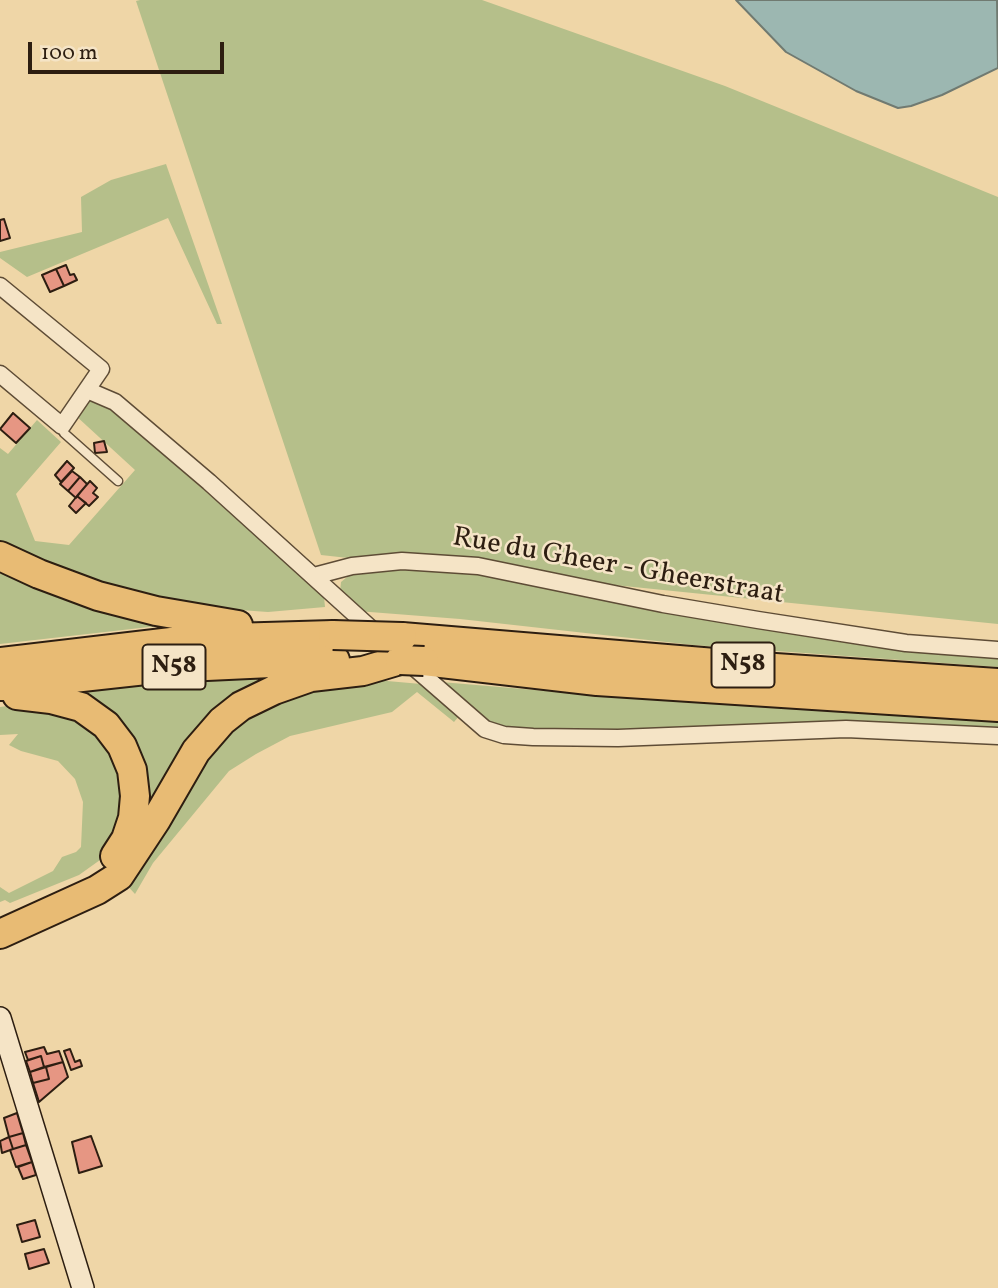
<!DOCTYPE html>
<style>
body{margin:0}
#map{position:relative;width:998px;height:1288px;overflow:hidden;background:#efd6a7;font-family:Vollkorn,serif}
canvas{display:block}
.scale{position:absolute;left:28px;top:42px;width:196px;height:32px;box-sizing:border-box;border:4px solid #2d1e11;border-top:0;padding-left:9px;font-size:21px;line-height:24px;white-space:nowrap;color:#2d1e11;-webkit-text-stroke:5px #f5e4c6;paint-order:stroke}
</style>
<div id="map">
<canvas width="998" height="1288"></canvas>
<div class="scale">100 m</div>
</div>
<script>
const ctx = document.querySelector('canvas').getContext('2d');
ctx.lineJoin = 'round';
function fill(path, color) { ctx.fillStyle = color; ctx.fill(path, 'evenodd'); }
const shape = rows => new Path2D(rows.map(r => 'M' + r).join(''));
function trace(path, color, width, dash) { ctx.strokeStyle = color; ctx.lineWidth = width; ctx.lineCap = dash ? 'butt' : 'round'; ctx.setLineDash(dash || []); ctx.stroke(path); }
function label(font, color, halo, rows, align = 'center') {
  ctx.font = font + ' Vollkorn,serif'; ctx.lineWidth = 5; ctx.setLineDash([]); ctx.textBaseline = 'middle'; ctx.strokeStyle = halo; ctx.fillStyle = color; for (const [text, x, y, turn = 0] of rows) {
    ctx.save(); ctx.translate(x, y); ctx.rotate((+turn || 0) * Math.PI / 180); ctx.textAlign = isNaN(turn) ? turn : align; if (halo) ctx.strokeText(text, 0, 0); ctx.fillText(text, 0, 0); ctx.restore();
  }
}
fill(shape([
 [140,0,482,0,725,86,998,197,998,624,486,572,998,657,998,667,693,645,460,619,357,611,340,592,341,582,352,573,421,566,321,555,136,1],
 [166,164,222,324,217,324,168,218,27,277,0,258,0,252,82,232,81,197,111,180],
 [89,397,108,408,176,465,324,597,325,607,268,612,212,608,131,596,0,548,0,448,8,454,37,420,61,442,16,494,35,541,69,545,135,470,75,415],
 [4,573,208,623,149,627,0,644,0,574],
 [279,670,236,702,129,851,111,866,135,766,53,691],
 [376,680,421,684,460,715,454,722,417,692,392,712,290,736,256,754,229,771,153,863,135,894,123,881,226,731,300,687],
 [441,682,606,696,693,698,998,719,998,732,560,733,495,728],
 [28,703,52,704,104,734,126,795,115,842,100,860,79,875,10,903,5,900,0,902,0,887,9,893,53,871,62,857,76,852,81,847,83,802,75,779,58,761,21,751,9,745,18,734,0,735,0,707]
]), '#b5bf8a');
const water = shape([
 [736,0,997,0,998,68,942,95,911,106,898,108,856,91,786,52,736,0]
]);
fill(water, '#9cb7b1');
trace(water, '#707a71', 2);
const building = shape([
 [4,219,10,238,0,241,0,220,4,219],
 [66,265,70,275,74,274,77,280,64,286,56,269,66,265],
 [56,269,64,286,50,292,42,275,56,269],
 [13,413,30,428,16,443,0,429,13,413],
 [104,441,107,452,95,453,94,443,104,441],
 [67,461,74,468,61,482,55,475,67,461],
 [72,471,80,477,68,491,60,484,72,471],
 [80,477,87,484,76,498,68,491,80,477],
 [90,481,97,488,93,493,98,497,89,506,77,496,90,481],
 [77,496,86,503,76,513,69,506,77,496],
 [44,1047,47,1054,59,1051,63,1062,44,1067,41,1056,28,1060,25,1052,44,1047],
 [70,1049,75,1062,80,1060,82,1066,71,1070,64,1051,70,1049],
 [41,1056,44,1067,30,1072,26,1061,41,1056],
 [63,1062,68,1077,39,1102,33,1083,49,1079,46,1067,63,1062],
 [46,1067,49,1079,33,1083,30,1072,46,1067],
 [17,1113,23,1133,9,1137,4,1118,17,1113],
 [23,1133,26,1145,13,1149,9,1137,23,1133],
 [91,1136,102,1166,79,1173,72,1142,91,1136],
 [9,1137,13,1149,2,1153,0,1141,9,1137],
 [26,1145,32,1162,16,1167,10,1150,26,1145],
 [32,1162,36,1175,23,1179,18,1167,32,1162],
 [35,1220,40,1237,22,1242,17,1225,35,1220],
 [44,1249,49,1263,29,1269,25,1254,44,1249]
]);
fill(building, '#e69683');
trace(building, '#2d1e11', 2);
const lane = shape([
 [62,426,64,433,118,481]
]);
const street = shape([
 [0,286,101,369,62,426,0,374],
 [87,390,115,402,209,482,379,636],
 [314,576,352,566,402,561,478,566,663,604,758,620,906,643,998,650],
 [408,662,485,729,504,735,533,737,618,738,846,729,998,736]
]);
const secondary = shape([
 [0,1018,83,1288]
]);
const highway = shape([
 [0,556,39,574,98,596,156,611,238,625],
 [402,637,775,668,998,683],
 [424,661,597,681,998,707],
 [0,662,197,639,333,635],
 [0,686,164,668,335,660],
 [17,695,51,699,81,707,106,725,122,746,132,770,135,796,133,818,126,839,115,856],
 [0,934,97,890,119,876,156,820,196,751,222,721,241,706,274,690,311,677,363,671,400,660]
]);
trace(lane, '#5e4c36', 11);
trace(street, '#5e4c36', 19);
trace(secondary, '#2d1e11', 24);
trace(highway, '#2d1e11', 32);
trace(lane, '#f5e4c6', 8);
trace(street, '#f5e4c6', 16);
trace(secondary, '#f5e4c6', 21);
trace(highway, '#e8bb74', 28);
const highwayBridge = shape([
 [333,635,402,637],
 [400,660,424,661]
]);
trace(highwayBridge, '#2d1e11', 32, []);
trace(highwayBridge, '#e8bb74', 28);
for (const [x, y, w] of [
 [743,665,63],
 [174,667,63]
]) { const box = new Path2D(); box.roundRect(x - w / 2, y - 22.5, w, 45, 5); ctx.fillStyle = '#f5e4c6'; ctx.fill(box); trace(box, '#2d1e11', 2); }
label('bold 26px', '#2d1e11', null, [
 ["N58",743,665],
 ["N58",174,667]
]);
label('28px', '#2d1e11', '#f5e4c6', [
 ["Rue du Gheer - Gheerstraat",618,568,10]
]);
</script>
